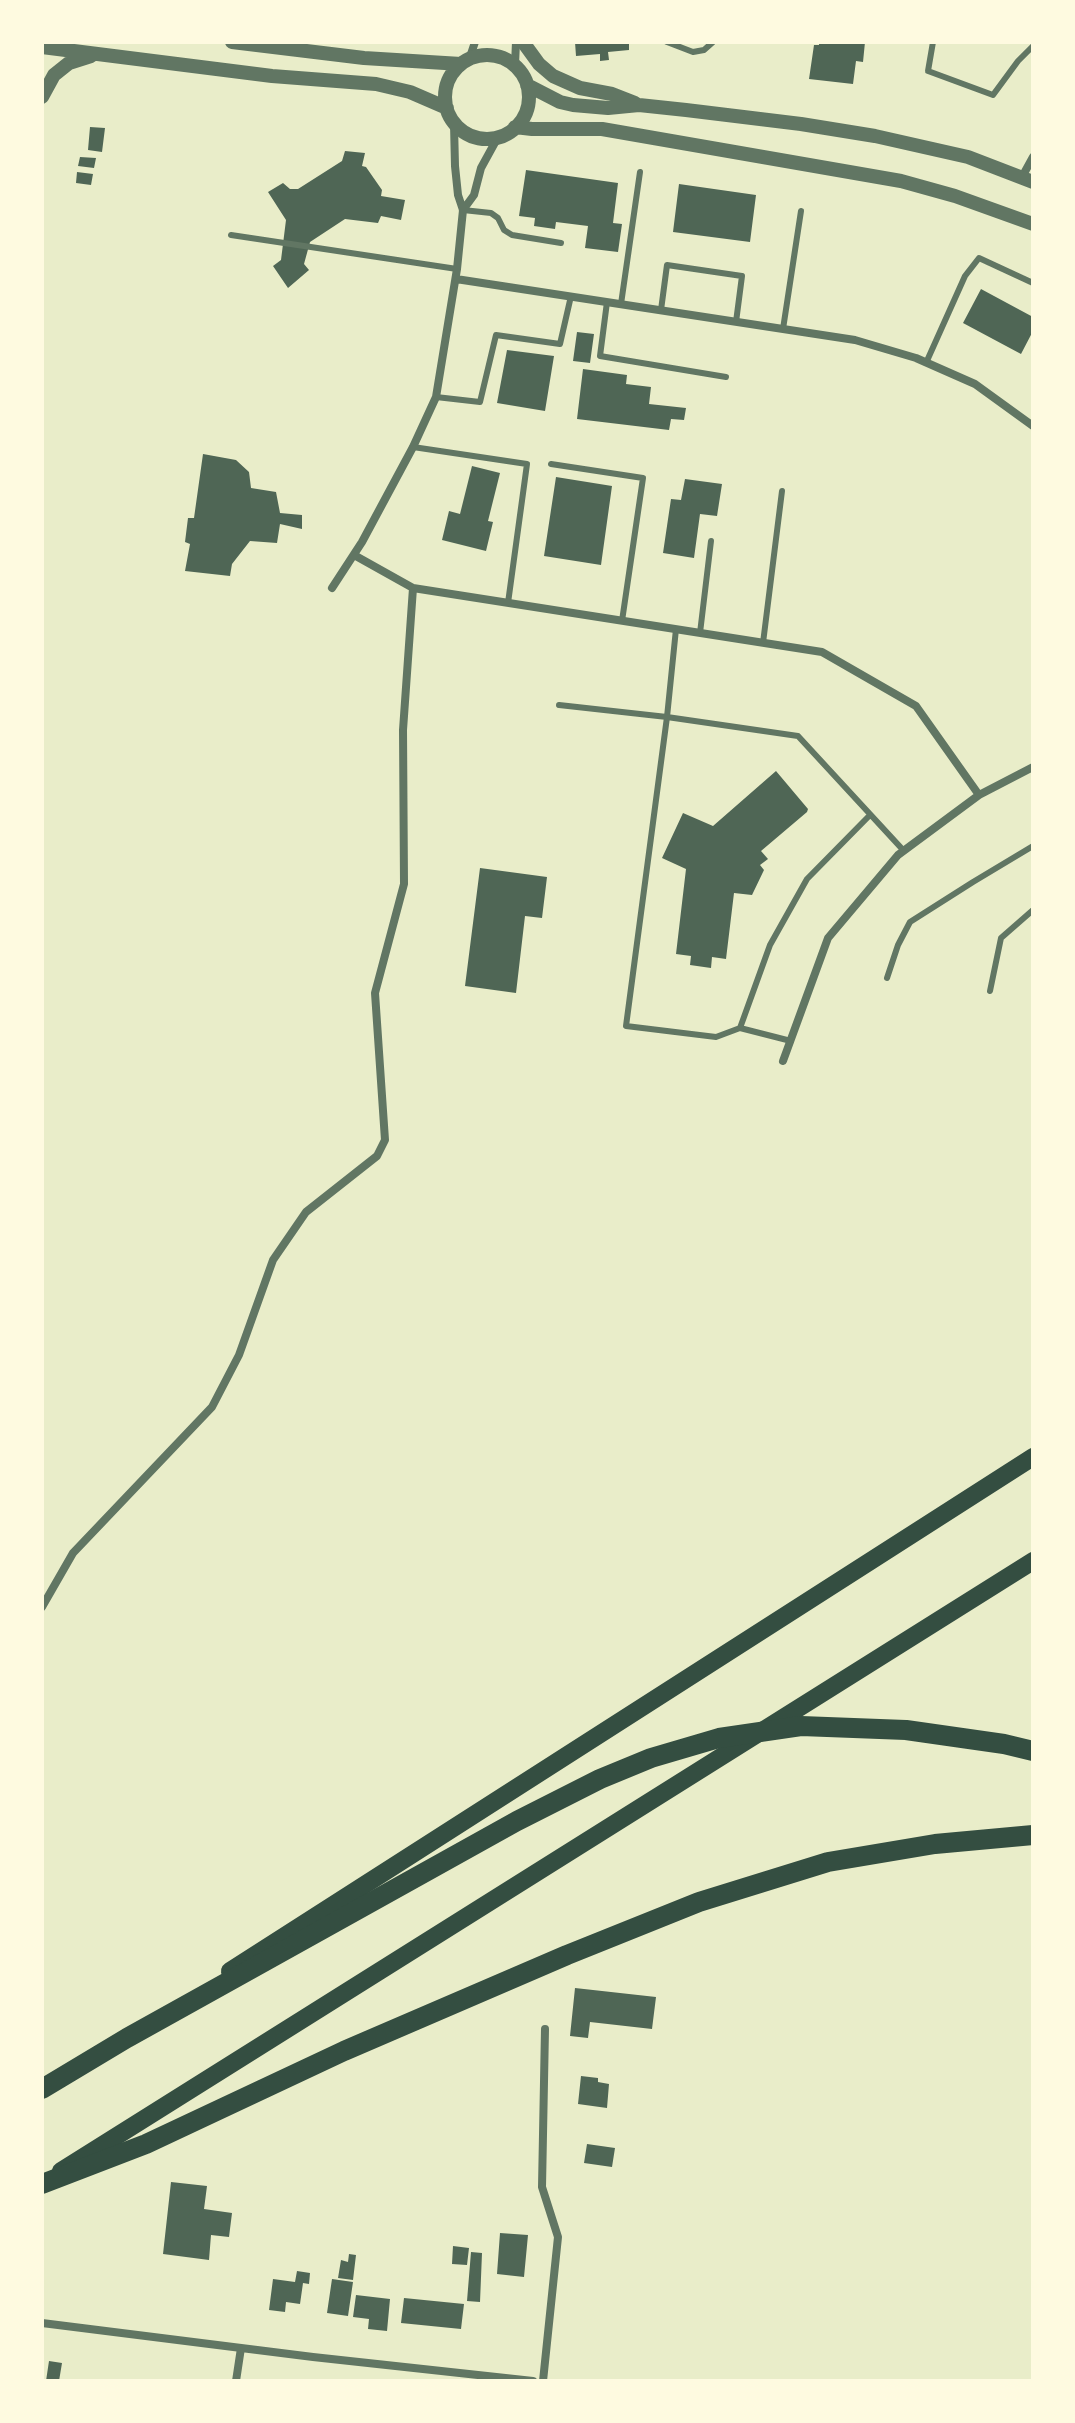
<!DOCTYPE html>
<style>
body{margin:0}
#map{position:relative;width:1075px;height:2423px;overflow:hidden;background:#e9edc9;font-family:Lora,serif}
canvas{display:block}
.frame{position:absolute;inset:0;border:44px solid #fefae0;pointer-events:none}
</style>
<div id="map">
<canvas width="1075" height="2423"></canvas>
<div class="frame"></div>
</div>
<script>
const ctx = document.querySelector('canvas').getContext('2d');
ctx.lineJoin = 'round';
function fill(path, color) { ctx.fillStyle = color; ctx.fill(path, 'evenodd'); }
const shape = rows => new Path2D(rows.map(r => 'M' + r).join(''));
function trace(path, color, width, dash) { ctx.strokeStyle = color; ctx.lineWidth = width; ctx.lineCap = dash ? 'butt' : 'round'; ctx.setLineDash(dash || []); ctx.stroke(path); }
fill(shape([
 [575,42,629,42,629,50,608,52,609,60,600,61,600,54,576,56],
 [819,42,865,42,863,62,856,61,853,84,809,79,814,45,819,45],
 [90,127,105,128,102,152,88,150],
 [345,151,365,153,362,166,366,167,382,190,381,196,405,200,401,220,381,216,378,223,345,219,310,242,304,264,309,270,288,288,273,266,281,260,286,220,268,192,283,183,290,189,298,189,342,161],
 [80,157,96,158,94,168,78,166],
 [526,170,618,183,613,223,622,224,618,252,585,248,588,226,556,222,555,229,534,226,535,218,519,216],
 [77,172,93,174,91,185,76,183],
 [679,184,756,195,750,242,673,232],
 [981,289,1033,317,1033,331,1021,354,963,323],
 [577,332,594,334,590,363,573,361],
 [507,350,554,356,545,411,497,403],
 [583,369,627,375,626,384,651,387,649,404,686,408,684,420,671,419,669,430,577,419],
 [203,454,236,460,249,472,251,488,276,492,280,513,302,515,302,529,280,524,277,543,250,541,232,564,230,576,185,571,190,544,185,542,188,518,194,518],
 [472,466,500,473,488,521,493,522,486,551,442,540,449,511,460,514],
 [556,477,612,486,601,565,544,556],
 [685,479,722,484,717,516,700,514,694,558,663,553,671,499,681,500],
 [776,771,808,809,807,812,761,851,768,859,760,865,764,870,752,895,734,893,726,959,712,957,711,968,690,965,691,956,676,954,686,869,662,858,683,813,713,826],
 [480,868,547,877,542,918,525,916,516,993,465,986],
 [575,1988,656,1997,652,2029,590,2022,588,2038,570,2036],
 [581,2076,598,2078,598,2082,609,2084,607,2108,578,2104],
 [587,2144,615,2148,612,2167,584,2163],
 [171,2182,207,2186,204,2209,232,2213,229,2237,211,2235,209,2260,163,2254],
 [500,2233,528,2235,524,2277,497,2274],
 [453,2246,469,2248,467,2265,452,2264],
 [471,2252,482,2253,480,2302,467,2301],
 [349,2254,356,2255,353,2280,338,2278,341,2260,348,2262],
 [297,2271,310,2273,309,2284,303,2283,300,2304,286,2302,285,2312,269,2310,273,2279,295,2282],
 [332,2279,353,2282,348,2316,327,2313],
 [356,2295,390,2299,387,2331,368,2329,369,2319,353,2317],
 [404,2298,464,2304,461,2329,401,2323],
 [49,2361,62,2363,59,2381,46,2381]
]), '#4f6655');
trace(shape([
 [667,42,693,52,704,50,713,42],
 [933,42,928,71,993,95,1018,61,1033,46],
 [463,210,491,213,498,218,504,230,512,235,561,243],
 [231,235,457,269],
 [607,302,600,356,726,377],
 [621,304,640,172],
 [661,310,667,265,742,276,736,322],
 [783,329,801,211],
 [926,363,965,276,979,258,1033,283],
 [436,397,480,402,496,335,560,344,571,296],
 [413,447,527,464,508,603],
 [551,464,643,478,622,621],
 [676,629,667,717,626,1026,716,1037,740,1028,770,945,807,879,870,815],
 [700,633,711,541],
 [763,643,782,491],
 [559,705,667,717,798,736,904,851],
 [887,978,898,945,910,922,973,882,1033,846],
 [990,991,1001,938,1033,910],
 [740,1028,791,1041]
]), '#617663', 6);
trace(shape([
 [470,57,475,42],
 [515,65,516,42],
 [1022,177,1033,157],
 [463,210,474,195,481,168,498,137],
 [456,279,855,340,916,358,975,384,1033,426],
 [354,555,413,588,822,652,916,706,979,795],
 [332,588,362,542,413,447,436,397,457,269,463,210,458,195,455,166,454,124],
 [783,1061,828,938,898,855,979,795,1033,767],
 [42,1607,73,1553,212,1407,239,1355,273,1260,306,1212,377,1156,385,1140,375,993,404,884,403,730,413,588],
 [42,2323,313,2357,533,2381],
 [236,2381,241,2348],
 [543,2381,558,2237,542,2187,545,2029]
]), '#617663', 8);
trace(shape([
 [232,42,364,58,461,64],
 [523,42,539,64,553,76,580,88,612,94,635,103],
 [42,47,272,76,376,84,410,92,447,108],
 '445 97a42 42 0 1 1 84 0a42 42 0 1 1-84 0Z',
 [527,85,560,102,573,105,608,108,639,105,686,110,801,124,875,136,968,157,1033,182],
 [42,97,54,75,69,63,91,56],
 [515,127,532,129,602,129,901,181,955,196,1033,224]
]), '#617663', 14);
trace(shape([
 [230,1971,1033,1457],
 [61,2171,1033,1561]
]), '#344e41', 18);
trace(shape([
 [42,2089,127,2038,517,1821,600,1779,651,1758,719,1738,801,1726,906,1730,1004,1744,1033,1751],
 [42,2184,146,2144,344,2051,567,1955,699,1902,828,1862,935,1844,1033,1835]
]), '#344e41', 20);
</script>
